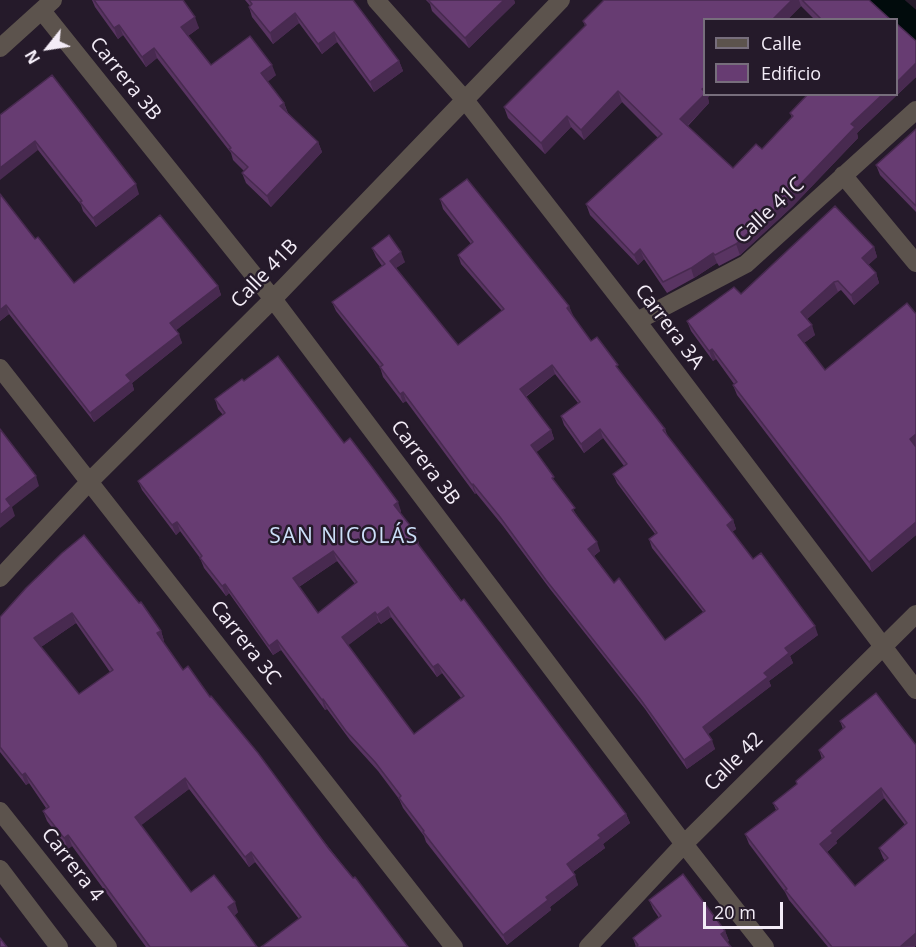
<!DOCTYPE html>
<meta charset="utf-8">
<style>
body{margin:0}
#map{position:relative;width:916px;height:947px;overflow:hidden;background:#251a2a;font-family:"Open Sans",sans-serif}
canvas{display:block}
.legend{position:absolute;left:703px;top:18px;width:195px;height:78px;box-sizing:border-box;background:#251a2a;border:2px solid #776e7c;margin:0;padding:8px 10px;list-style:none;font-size:18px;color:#f3ecf7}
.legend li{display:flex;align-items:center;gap:12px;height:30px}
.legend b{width:30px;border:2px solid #776e7c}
.north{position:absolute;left:18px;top:18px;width:60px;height:60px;-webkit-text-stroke:4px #251a2a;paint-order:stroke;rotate:240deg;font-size:16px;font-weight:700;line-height:24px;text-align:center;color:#f3ecf7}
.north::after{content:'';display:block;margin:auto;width:21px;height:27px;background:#f3ecf7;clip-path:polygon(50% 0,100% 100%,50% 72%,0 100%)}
.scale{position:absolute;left:703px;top:902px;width:80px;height:27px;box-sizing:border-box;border:3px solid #f3ecf7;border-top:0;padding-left:8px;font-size:18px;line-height:21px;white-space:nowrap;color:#f3ecf7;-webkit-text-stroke:4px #251a2a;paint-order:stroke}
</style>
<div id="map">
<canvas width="916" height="947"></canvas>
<ul class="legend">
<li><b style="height:8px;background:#5c534d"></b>Calle</li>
<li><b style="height:16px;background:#673c72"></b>Edificio</li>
</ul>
<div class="north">N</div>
<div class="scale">20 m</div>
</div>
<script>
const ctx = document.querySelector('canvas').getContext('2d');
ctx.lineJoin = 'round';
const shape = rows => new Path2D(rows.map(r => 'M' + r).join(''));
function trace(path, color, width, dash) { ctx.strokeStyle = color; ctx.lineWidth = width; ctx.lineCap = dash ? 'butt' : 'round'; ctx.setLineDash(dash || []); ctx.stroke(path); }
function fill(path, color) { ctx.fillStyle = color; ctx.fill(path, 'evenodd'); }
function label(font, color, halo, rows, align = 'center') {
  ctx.font = font + ' "Open Sans",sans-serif'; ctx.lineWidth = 5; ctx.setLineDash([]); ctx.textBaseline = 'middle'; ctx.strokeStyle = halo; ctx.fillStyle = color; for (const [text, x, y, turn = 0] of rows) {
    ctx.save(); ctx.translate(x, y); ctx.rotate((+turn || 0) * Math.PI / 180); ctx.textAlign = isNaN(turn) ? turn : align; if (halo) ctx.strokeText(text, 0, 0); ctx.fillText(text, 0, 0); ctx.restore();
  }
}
trace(shape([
 [883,0,916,28]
]), '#010b0c', 28);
trace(shape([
 [376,0,465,100,637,321,916,690],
 [42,11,273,299,684,844,765,947],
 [0,48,53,0],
 [843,175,916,263],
 [637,321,746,264,916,110],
 [0,368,454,947],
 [0,578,90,481,273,299,561,0],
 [588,947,684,844,916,614]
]), '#5c534d', 18);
trace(shape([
 [0,811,108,947],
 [0,869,59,947]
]), '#5c534d', 18);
fill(shape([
 [92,0,183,0,199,28,188,36,211,65,276,75,267,82,284,103,288,113,318,142,322,152,271,207,246,183,242,173,244,171,233,160,231,153,157,58,146,67,123,35,118,39,95,7],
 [245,0,353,0,399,61,403,71,374,92,337,42,322,54,299,23,273,44,252,17,249,7,250,6],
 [426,0,514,0,515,3,469,48,432,11,430,4],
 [604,0,869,0,891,20,815,20,801,6,787,20,705,20,708,98,709,103,688,126,733,168,762,149,792,118,790,113,916,41,916,77,857,133,858,138,793,206,740,255,719,266,717,263,694,278,667,293,644,259,638,265,590,215,586,204,658,138,622,102,584,140,571,127,545,154,508,118,504,107,585,26,583,21],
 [0,115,139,194,96,227,83,211,81,205,38,150],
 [916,129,916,212,880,175,876,165],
 [0,194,35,239,74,283,218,286,221,295,176,330,182,343,132,383,134,390,94,422,9,314,0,321],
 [440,199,569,306,572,315,591,341,620,371,665,429,668,437,733,520,736,529,732,532,753,559,818,635,790,656,793,663,769,681,771,686,708,734,715,749,687,769,645,709,550,589,503,526,476,493,475,494,406,401,403,403,383,377,380,367,336,311,332,302,382,266,376,257,372,248,405,262,396,268,458,345,502,311,461,264,458,255,471,244,443,209],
 [555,374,578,403,561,416,564,425,584,453,603,438,624,466,613,474,617,483,655,534,649,539,652,548,703,612,665,640,614,583,594,556,600,551,536,452,554,439,551,430,526,397],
 [874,247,877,257,868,265,876,273,879,283,854,305,841,290,838,292,807,319,815,335,804,343,825,370,916,314,916,535,872,572,737,395,733,385,734,384,716,359,713,361,691,331,687,321,741,294],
 [244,381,344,443,401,511,400,513,419,543,418,544,626,814,630,823,603,844,605,848,573,872,578,885,550,907,551,910,507,945,426,842,424,836,403,808,399,799,378,771,350,740,327,709,325,710,281,650,273,655,229,593,226,596,204,568,200,558,180,531,176,535,142,490,138,481,223,415,218,409,215,399],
 [337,561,355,584,318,613,299,587],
 [391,617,437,677,442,673,461,698,414,734,348,645,379,622,381,624],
 [26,588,161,631,164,641,163,642,183,670,210,697,353,878,299,919,255,862,249,867,189,789,141,825,191,892,238,912,234,916,257,947,146,947,72,846,68,849,47,821,43,811,46,808,29,783,26,785,0,752,0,617],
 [76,623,110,672,79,694,41,647],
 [840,721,916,745,915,947,828,947,789,900,785,892,749,844,745,834,776,810,773,803,797,784,796,781,822,759,819,750,843,729],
 [884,798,905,825,879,848,883,858,885,861,855,886,827,852,837,843,836,841],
 [649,900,725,931,729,941,727,942,636,947,633,938,659,918,653,909]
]), '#593462');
fill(shape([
 [504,0,514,0,515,3,469,48,465,38],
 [792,0,799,0,801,6,787,20,772,20],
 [295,13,299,23,273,44,270,33],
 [195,17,199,28,185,38,181,27],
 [119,25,123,35,118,39,114,28],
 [334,32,337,42,322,54,318,44],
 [154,48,157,58,146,67,142,57],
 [399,61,403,71,374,92,370,82],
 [916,63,916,77,857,133,858,138,793,206,740,255,736,244,851,124,883,94,897,94,897,82],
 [272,65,276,75,265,84,261,73],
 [705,87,705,94,711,94,708,98,709,103,684,129,680,119],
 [618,91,622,102,584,140,581,130],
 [284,103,288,114,280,106],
 [567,116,571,127,545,154,541,143],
 [35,141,38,150,0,180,0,168],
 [318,142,322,152,271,207,267,196],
 [136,184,139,194,96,227,93,218],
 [874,247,877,257,866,267,862,258],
 [640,249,644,259,638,265,634,255],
 [401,252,405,262,393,270,390,261],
 [713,253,717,263,694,278,691,268],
 [876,273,879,283,854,305,851,295],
 [834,282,838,292,805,321,801,312],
 [218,286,221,295,174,332,170,323],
 [6,305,9,314,0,321,0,310],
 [569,306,573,315,570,317,567,308],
 [812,325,815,335,801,345,798,335],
 [179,334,182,343,132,383,134,390,94,422,90,413,126,375],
 [712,349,716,359,713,361,709,351],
 [552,365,555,374,523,398,520,389],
 [403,392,406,401,403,403,400,394],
 [600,429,603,438,584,453,581,444],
 [551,430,554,439,534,454,531,445],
 [916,434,916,447,910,439],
 [36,476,39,486,12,507,15,516,0,528,0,515,6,499],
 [473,484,476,493,475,494,472,485],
 [398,502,401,511,397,514,394,505],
 [733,520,736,529,730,534,727,525],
 [177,522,180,531,176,535,172,525],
 [916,522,916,535,872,572,869,562],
 [416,533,419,543,416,546,412,536],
 [597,542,600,551,591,558,588,549],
 [333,551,337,561,297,588,293,578],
 [225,584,229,593,226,596,222,586],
 [388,607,391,617,381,624,377,615],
 [375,612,379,622,346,647,342,637],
 [72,613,76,623,38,649,34,638],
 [815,626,818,635,790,656,793,663,769,681,771,686,706,736,703,727,764,673,785,648],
 [161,631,164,641,161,644,157,633],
 [277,640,281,650,273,655,269,646],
 [438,664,442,673,437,677,433,667],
 [323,699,327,709,325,710,322,700],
 [712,740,715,749,687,769,684,760],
 [25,773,29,783,26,785,22,775],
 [185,778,189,789,139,827,135,817],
 [881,788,884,798,836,841,837,843,824,854,820,844,831,831],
 [626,814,630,823,603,844,605,848,570,874,567,864,598,835],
 [68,835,72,846,68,849,64,838],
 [251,852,255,862,249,867,245,857],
 [575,875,578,885,550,907,551,910,507,945,503,935,546,897],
 [235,902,238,912,231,918,228,907],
 [725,931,729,941,725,943,721,934],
 [916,933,916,946,901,947,901,946]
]), '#482a50');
const building = shape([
 [94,0,183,0,195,17,181,27,211,65,250,36,272,65,261,73,284,103,280,106,318,142,267,196,242,173,248,167,229,149,231,148,154,48,142,57,119,25,114,28,94,0],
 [249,0,353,0,399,61,370,82,334,32,318,44,295,13,270,33,249,7,252,4,249,0],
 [428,0,504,0,465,38,428,0],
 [604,0,792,0,772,20,705,20,705,87,702,89,705,92,705,94,680,119,733,168,756,144,762,149,793,116,790,113,808,94,883,94,851,124,855,127,789,196,736,244,715,255,713,253,691,268,663,282,640,249,634,255,586,204,662,134,618,91,581,130,567,116,541,143,504,107,586,25,583,21,604,0],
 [802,0,869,0,891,20,822,20,802,0],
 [897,24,916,41,916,63,897,82,897,24],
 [52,75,136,184,93,218,80,202,82,201,35,141,0,168,0,115,52,75],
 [916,129,916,206,876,165,916,129],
 [467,179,569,306,567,308,591,341,597,337,618,365,616,366,665,429,663,430,733,520,727,525,753,559,761,553,815,626,785,648,789,653,764,673,768,677,703,727,712,740,684,760,641,700,546,580,500,517,473,484,472,485,403,392,400,394,380,367,383,365,332,302,385,264,372,248,389,235,401,252,390,261,458,345,504,309,458,255,473,242,440,199,467,179],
 [552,365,580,402,561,416,581,444,600,429,627,464,613,474,657,533,649,539,705,611,665,640,619,578,614,583,588,549,597,542,572,510,575,508,552,478,554,477,531,445,551,430,520,389,552,365],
 [0,194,35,239,38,237,74,283,160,215,218,286,170,323,179,334,126,375,131,381,90,413,6,305,0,310,0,194],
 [835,206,874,247,862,258,876,273,851,295,838,281,834,282,801,312,812,325,798,335,825,370,907,303,916,314,916,434,910,439,916,447,916,522,869,562,733,385,737,382,712,349,709,351,687,321,734,287,741,294,835,206],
 [278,356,344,443,350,438,372,467,398,502,394,505,416,533,412,536,461,601,464,599,626,814,598,835,601,838,567,864,575,875,546,897,548,900,503,935,423,832,424,831,399,798,401,796,375,762,346,731,323,699,322,700,277,640,269,646,225,584,222,586,200,558,202,556,177,522,172,525,138,481,225,413,215,399,242,379,244,381,278,356],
 [333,551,357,582,318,613,293,578,333,551],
 [388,607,433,667,438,664,464,696,414,734,342,637,375,612,377,615,388,607],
 [0,429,36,476,6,499,11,506,0,515,0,429],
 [84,535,139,603,141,602,161,631,157,633,183,670,188,666,210,697,211,696,258,753,329,849,353,878,355,877,408,947,261,947,301,917,251,852,245,857,185,778,135,817,191,892,214,875,235,902,228,907,257,947,150,947,68,835,64,838,43,811,49,807,25,773,22,775,0,747,0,617,26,588,62,553,84,535],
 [72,613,113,670,79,694,34,638,72,613],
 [876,693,916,745,916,933,901,946,901,947,832,947,785,890,787,889,745,834,778,809,773,803,797,784,796,781,824,757,819,750,845,727,840,721,876,693],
 [881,788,907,823,879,848,888,858,855,886,820,844,833,833,831,831,881,788],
 [683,874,725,931,721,934,731,947,636,947,638,945,633,938,661,916,649,900,683,874],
 [0,938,7,947,0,947,0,938]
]);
fill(building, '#673c72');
trace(building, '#482a50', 1.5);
label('20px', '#f3ecf7', '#251a2a', [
 ["Carrera 3B",125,79,51],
 ["Calle 41C",770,211,-43],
 ["Calle 41B",265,274,-46],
 ["Carrera 3A",669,327,53],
 ["Carrera 3B",425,463,53],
 ["Carrera 3C",245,643,52],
 ["Calle 42",734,762,-45],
 ["Carrera 4",72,865,52]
]);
ctx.letterSpacing = '1.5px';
label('21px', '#cde0f9', '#251a2a', [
 ["SAN NICOLÁS",344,537]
]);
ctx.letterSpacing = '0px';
</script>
